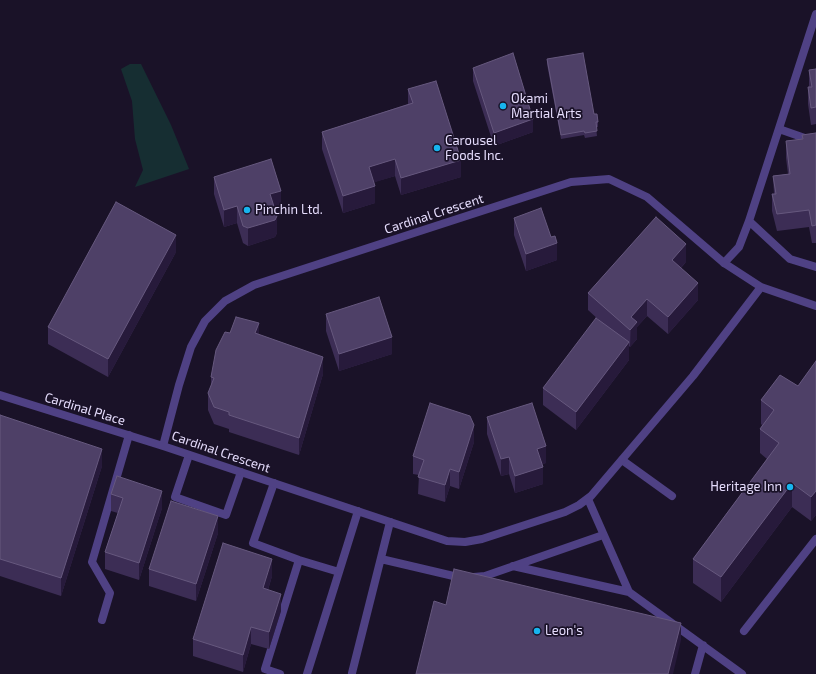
<!DOCTYPE html>
<style>
body{margin:0}
canvas{display:block;background:#1a1228}
</style>
<canvas width="816" height="674"></canvas>
<script>
const ctx = document.querySelector('canvas').getContext('2d');
ctx.lineJoin = 'round';
function fill(path, color) { ctx.fillStyle = color; ctx.fill(path, 'evenodd'); }
const shape = rows => new Path2D(rows.map(r => 'M' + r).join(''));
function trace(path, color, width, dash) { ctx.strokeStyle = color; ctx.lineWidth = width; ctx.lineCap = dash ? 'butt' : 'round'; ctx.setLineDash(dash || []); ctx.stroke(path); }
function label(font, color, halo, rows, align = 'center') {
  ctx.font = font + ' "Exo 2",sans-serif'; ctx.lineWidth = 3.5; ctx.setLineDash([]); ctx.textBaseline = 'middle'; ctx.strokeStyle = halo; ctx.fillStyle = color; for (const [text, x, y, turn = 0] of rows) {
    ctx.save(); ctx.translate(x, y); ctx.rotate((+turn || 0) * Math.PI / 180); ctx.textAlign = isNaN(turn) ? turn : align; if (halo) ctx.strokeText(text, 0, 0); ctx.fillText(text, 0, 0); ctx.restore();
  }
}
fill(shape([
 [130,64,141,64,171,125,189,169,135,187,143,170,135,139,132,101,121,69]
]), '#162e32');
trace(shape([
 [779,129,816,142],
 [749,221,790,259,816,267],
 [724,263,739,247,749,221,816,14],
 [189,455,175,497,226,515,241,472],
 [622,460,672,496],
 [274,483,253,543,299,560,339,572,358,511],
 [588,499,629,592,742,674],
 [381,559,462,578],
 [513,566,629,592],
 [474,577,485,576,603,535],
 [102,620,110,593,92,562,129,435],
 [744,631,816,539],
 [352,673,390,522],
 [280,674,265,669,299,560],
 [307,674,339,572],
 [695,674,703,645]
]), '#4f4184', 8);
trace(shape([
 [0,395,163,446,447,541,465,542,482,539,565,512,579,505,591,496,693,376,761,287],
 [163,446,179,385,191,347,205,321,225,301,254,285,571,182,609,179,647,197,724,263,761,287,816,306]
]), '#4f4184', 8);
fill(shape([
 [547,59,594,114,598,122,598,127,596,127,597,136,585,138,584,135,561,139,547,64],
 [473,68,533,132,494,146,473,81],
 [816,69,816,124,811,125,808,104,808,87,809,87,809,70],
 [408,89,461,177,401,195,395,176,374,182,375,203,343,213,322,149,322,132,408,104],
 [816,133,816,243,812,243,809,227,777,231,772,211,772,194,774,194,773,176,788,174,786,158,786,141,802,139,802,135],
 [214,177,281,208,275,210,277,233,275,237,248,246,243,243,237,223,224,227,214,194],
 [514,218,557,260,526,271,514,235],
 [176,252,108,377,48,344,48,327],
 [686,262,681,268,698,300,668,334,647,316,637,327,637,339,630,347,629,346,629,360,576,430,543,405,543,388,599,320,588,310,588,293],
 [326,314,392,354,339,371,326,331],
 [230,333,259,335,323,374,299,455,229,432,229,429,214,424,208,410,208,393,211,386,211,377],
 [816,361,816,515,811,521,792,507,721,602,693,583,693,559,767,459,760,453,760,429,762,425,761,424,761,400,798,386],
 [0,415,102,466,61,596,0,576],
 [487,417,546,463,542,464,543,484,515,493,509,474,501,476,487,434],
 [474,442,459,489,450,486,445,502,418,494,419,475,413,474,413,456],
 [111,494,162,508,139,580,105,569,105,552,118,513,111,511],
 [218,533,196,601,149,586,149,569],
 [272,576,268,590,281,611,269,649,251,644,243,672,193,656,193,639]
]), '#3c2d55');
fill(shape([
 [533,119,533,132,494,146,494,133],
 [395,159,395,176,369,184,369,167],
 [461,160,461,177,401,195,401,178],
 [375,186,375,203,343,213,343,196],
 [281,191,281,208,270,211,270,194],
 [237,206,237,223,224,227,224,210],
 [277,216,277,233,275,237,248,246,248,228],
 [176,235,176,252,108,377,108,359],
 [557,243,557,260,526,271,526,254],
 [686,244,686,262,672,277,672,260],
 [698,283,698,300,668,334,668,317],
 [647,299,647,316,637,327,637,339,630,347,631,317],
 [259,323,259,340,255,333],
 [392,337,392,354,339,371,339,354],
 [629,342,629,360,576,430,576,412],
 [323,357,323,374,299,455,299,438],
 [474,425,474,442,459,489,459,472],
 [546,446,546,463,537,466,537,449],
 [102,449,102,466,61,596,61,578],
 [509,457,509,474,501,476,501,459],
 [543,467,543,484,515,493,515,476],
 [450,469,450,486,445,502,445,485],
 [792,483,792,507,721,602,721,577],
 [162,491,162,508,139,580,139,563],
 [816,491,816,515,811,521,811,497],
 [218,516,218,533,196,601,196,584],
 [272,559,272,576,263,606,263,588],
 [281,594,281,611,269,649,269,632],
 [681,623,681,640,673,674,668,674],
 [251,627,251,644,243,672,243,655]
]), '#271a3b');
const building = shape([
 [513,53,533,119,494,133,473,68,513,53],
 [583,53,594,114,597,114,598,122,596,122,597,131,585,133,584,131,561,135,547,59,583,53],
 [816,69,816,107,811,108,808,87,812,87,809,70,816,69],
 [436,81,461,160,401,178,395,159,369,167,375,186,343,196,322,132,413,103,408,89,436,81],
 [816,133,816,225,812,226,809,210,777,214,772,194,776,194,773,176,790,174,786,141,803,139,802,135,816,133],
 [271,159,281,191,270,194,277,216,275,220,248,228,243,226,237,206,224,210,214,177,271,159],
 [116,202,176,235,108,359,48,327,116,202],
 [541,208,551,237,555,236,557,243,526,254,514,218,541,208],
 [656,217,686,244,672,260,698,283,668,317,647,299,631,317,637,322,630,330,588,293,656,217],
 [379,297,392,337,339,354,326,314,379,297],
 [236,317,259,323,255,333,323,357,299,438,229,415,229,412,214,407,208,393,214,378,211,377,216,350,225,332,230,333,236,317],
 [596,318,629,342,576,412,543,388,596,318],
 [816,361,816,491,811,497,792,483,721,577,693,559,779,443,760,429,774,410,761,400,780,375,798,386,816,361],
 [430,403,470,416,474,425,459,472,450,469,445,485,418,477,424,460,413,456,430,403],
 [532,403,546,446,537,449,543,467,515,476,509,457,501,459,487,417,532,403],
 [0,415,102,449,61,578,0,559,0,415],
 [117,476,162,491,139,563,105,552,123,498,111,494,117,476],
 [171,501,218,516,196,584,149,569,171,501],
 [223,543,272,559,263,588,281,594,269,632,251,627,243,655,193,639,223,543],
 [454,569,681,623,668,674,416,674,434,601,446,605,454,569]
]);
fill(building, '#4e4067');
trace(building, '#66587e', 1);
for (const [x, y, r, color] of [
 [503,106,4,"#17b4ee"],
 [437,148,4,"#17b4ee"],
 [247,210,4,"#17b4ee"],
 [790,487,4,"#17b4ee"],
 [537,631,4,"#17b4ee"]
]) { const dot = new Path2D(); dot.arc(x, y, r, 0, 2 * Math.PI); ctx.fillStyle = color; ctx.fill(dot); trace(dot, '#1a1228', 1.5); }
label('13px', '#e5dcfc', '#1a1228', [
 ["Okami",511,99],
 ["Martial Arts",511,114],
 ["Carousel",445,141],
 ["Foods Inc.",445,156],
 ["Pinchin Ltd.",255,210],
 ["Heritage Inn",782,487,"right"],
 ["Leon's",545,631]
], 'left');
label('13px', '#e5dcfc', '#1a1228', [
 ["Cardinal Crescent",434,214,-18],
 ["Cardinal Place",85,409,17],
 ["Cardinal Crescent",221,452,19]
]);
</script>
